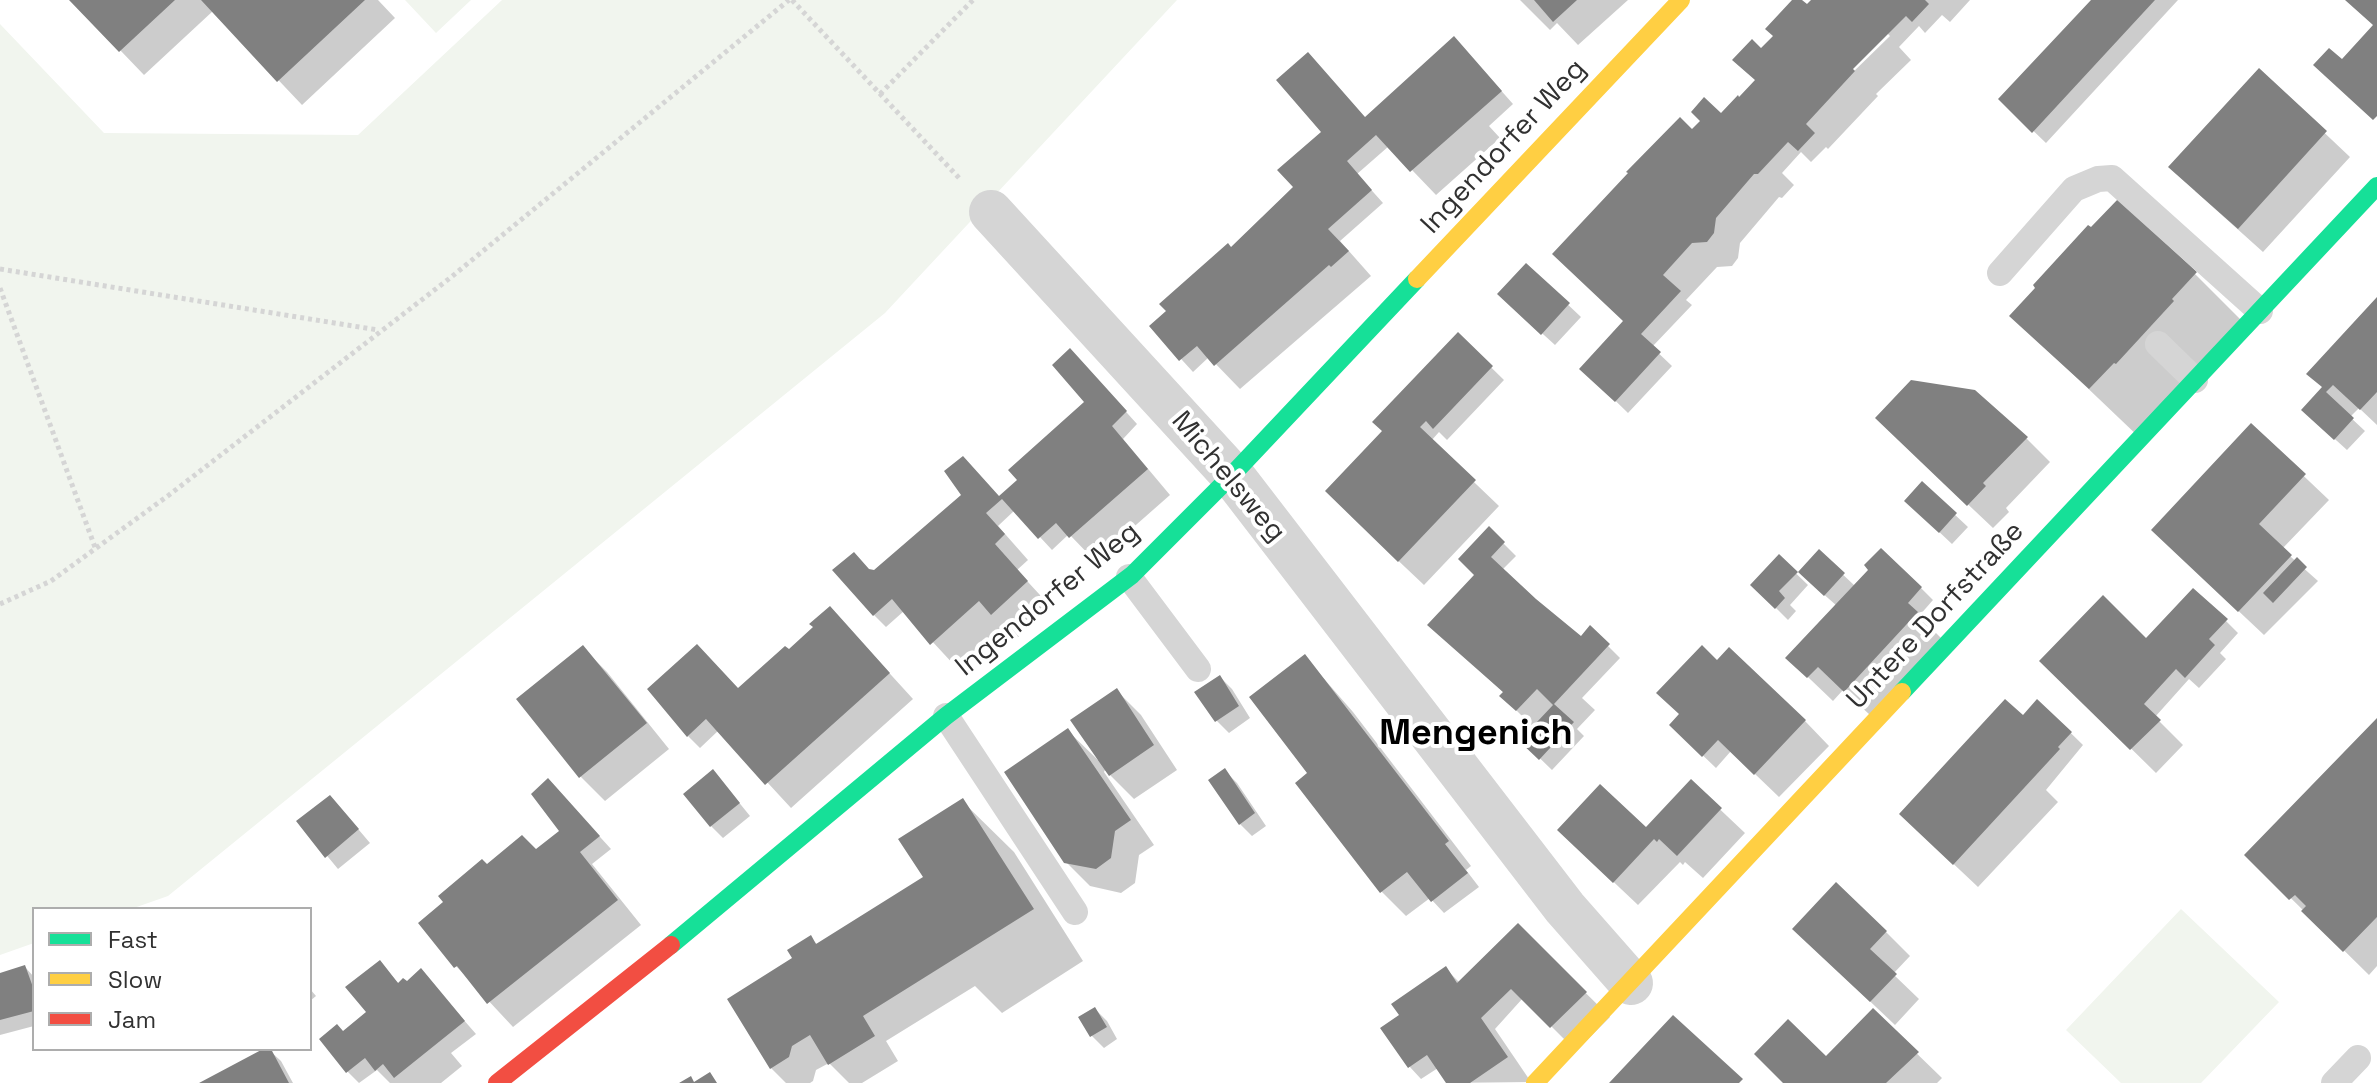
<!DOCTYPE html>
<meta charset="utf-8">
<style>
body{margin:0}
#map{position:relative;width:2377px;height:1083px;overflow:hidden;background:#fff;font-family:"Space Grotesk",sans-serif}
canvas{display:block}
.legend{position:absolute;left:32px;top:907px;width:280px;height:144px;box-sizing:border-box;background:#fff;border:2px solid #adadad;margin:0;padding:10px 14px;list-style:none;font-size:24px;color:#313131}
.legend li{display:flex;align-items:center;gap:16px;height:40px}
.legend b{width:40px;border:2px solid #adadad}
</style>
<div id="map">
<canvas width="2377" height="1083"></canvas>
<ul class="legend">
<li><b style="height:10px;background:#16e098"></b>Fast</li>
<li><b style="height:10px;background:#ffcf43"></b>Slow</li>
<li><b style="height:10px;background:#f24e42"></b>Jam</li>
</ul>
</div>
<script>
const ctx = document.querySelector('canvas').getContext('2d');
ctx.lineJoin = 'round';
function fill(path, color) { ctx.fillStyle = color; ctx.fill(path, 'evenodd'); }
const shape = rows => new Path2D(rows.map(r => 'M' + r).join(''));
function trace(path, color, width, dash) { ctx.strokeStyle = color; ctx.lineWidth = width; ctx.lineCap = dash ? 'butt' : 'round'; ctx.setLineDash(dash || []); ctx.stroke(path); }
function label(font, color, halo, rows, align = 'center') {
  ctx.font = font + ' "Space Grotesk",sans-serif'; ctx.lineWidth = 8; ctx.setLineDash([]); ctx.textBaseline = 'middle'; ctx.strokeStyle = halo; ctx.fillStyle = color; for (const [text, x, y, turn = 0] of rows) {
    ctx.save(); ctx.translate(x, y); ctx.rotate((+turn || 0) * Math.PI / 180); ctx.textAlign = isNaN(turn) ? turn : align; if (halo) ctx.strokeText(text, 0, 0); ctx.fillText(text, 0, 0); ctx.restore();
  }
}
fill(shape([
 [405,0,471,0,436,33],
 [502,0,1177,0,885,313,168,896,131,909,34,909,34,943,0,955,0,24,104,133,358,135],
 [2181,909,2279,1002,2201,1083,2121,1083,2066,1030]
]), '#f1f5ee');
fill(shape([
 [72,0,378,0,395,18,302,105,213,11,144,75],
 [1520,0,1628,0,1578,45,1557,23,1550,30],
 [1794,0,1800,0,1807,7,1814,0,1970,0,1950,22,1942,15,1925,33,1919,26,1899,47,1911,60,1876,94,1878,96,1828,149,1826,147,1811,162,1801,152,1782,173,1794,185,1782,198,1779,197,1740,243,1738,258,1732,266,1717,267,1686,300,1692,305,1652,347,1672,366,1628,413,1594,380,1625,321,1692,132,1731,125,1757,81,1761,50,1775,36],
 [1887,33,1890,36,1847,78,1844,75],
 [2094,0,2178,0,2046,143,2000,99],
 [1466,51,1513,104,1489,126,1500,138,1436,195,1389,146,1357,174,1383,203,1340,241,1371,276,1240,389,1209,357,1193,372,1151,326,1366,119],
 [2259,71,2350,157,2263,252,2195,191],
 [1526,265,1581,317,1555,345,1512,306],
 [2195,274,2246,325,2141,439,2012,316],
 [2377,300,2377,425,2359,408,2350,417,2365,431,2347,450,2316,422,2324,388],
 [1458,335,1504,380,1447,440,1439,432,1431,441,1499,506,1424,585,1351,516,1384,431],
 [1082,363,1137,424,1123,439,1170,495,1095,561,1069,534,1052,550,1015,510,998,526,1028,560,1017,570,1051,607,1017,638,1004,625,956,667,904,611,886,627,874,615,870,571,874,572,999,498,1017,482,1087,402],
 [2251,426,2329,500,2282,549,2318,581,2264,635,2178,554],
 [2026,438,2050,462,2006,508,2009,512,1993,528,1902,442],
 [1922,484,1968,527,1952,544,1919,513],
 [1489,529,1516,556,1502,570,1590,647,1590,628,1620,658,1582,698,1595,710,1577,729,1584,736,1552,770,1522,741,1534,728,1502,696,1504,693,1430,625,1477,575],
 [1819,552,1855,586,1921,588,1933,600,1919,616,1941,638,1870,715,1843,690,1833,701,1788,658,1837,606,1812,584],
 [1779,557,1808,585,1790,605,1796,611,1788,620,1753,585],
 [830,608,913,699,791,808,719,730,700,748,688,736,737,689,789,652,816,627],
 [2226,621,2238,633,2220,653,2226,659,2199,688,2189,679,2155,717,2183,745,2156,773,2042,661,2146,641],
 [583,648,607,672,669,749,605,801,581,777,519,699],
 [1305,657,1353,712,1471,866,1466,870,1479,887,1444,913,1430,898,1406,916,1382,892,1298,783,1310,774],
 [1717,663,1805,721,1829,746,1779,797,1731,751,1716,768,1671,725],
 [1220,677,1232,689,1250,718,1229,733,1217,721,1197,693],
 [1117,691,1141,715,1177,770,1134,799,1105,770,1104,772,1154,845,1139,855,1135,883,1121,893,1090,886,1065,861,1068,731,1098,760],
 [2038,701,2083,745,2046,790,2058,802,1978,887,1926,838],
 [2377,721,2377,966,2369,975,2247,855],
 [1225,771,1237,783,1266,826,1252,836,1240,824],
 [1691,782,1745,833,1703,878,1685,862,1683,865,1680,862,1638,905,1584,854,1646,829],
 [724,784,750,816,723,838,711,826],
 [560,793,611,849,592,864,641,925,513,1027,456,966,487,866,535,852,562,831],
 [962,801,1014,852,1083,961,1002,1013,975,986,886,1041,898,1061,862,1083,849,1083,829,1063,816,1070,813,1081,810,1083,786,1083,771,1068,795,959,810,938,818,945,926,878],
 [342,810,370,843,338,869,299,822],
 [1518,926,1610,1017,1576,1051,1523,998,1495,1029,1531,1082,1448,1083,1438,1068,1421,1079,1409,1066,1402,1015,1446,969,1460,983],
 [1886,932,1910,956,1893,974,1919,999,1895,1025,1819,953],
 [25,967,34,977,34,1026,0,1035,0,975],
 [421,971,476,1034,451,1053,462,1066,441,1083,390,1083,377,1070,359,1083,347,1071,343,1033,369,1013,391,975,400,985,407,984],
 [310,989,316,996,310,1001],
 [1095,1009,1107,1021,1117,1039,1104,1048,1092,1036],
 [1873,1011,1942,1078,1937,1083,1786,1083,1826,1059],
 [268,1049,281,1061,293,1083,203,1083]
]), '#0003');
fill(shape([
 [69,0,175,0,119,52],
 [201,0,365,0,277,82],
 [1534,0,1577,0,1553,22],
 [1792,0,1802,0,1807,4,1811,0,1925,0,1929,4,1912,22,1906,16,1853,69,1855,71,1806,124,1815,133,1798,151,1788,142,1758,174,1754,174,1716,218,1714,233,1707,242,1692,243,1663,275,1681,291,1641,334,1661,352,1615,402,1579,369,1623,321,1552,254,1628,173,1626,172,1680,117,1692,129,1700,121,1691,112,1704,97,1721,113,1738,95,1739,97,1755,80,1732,60,1752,39,1761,48,1773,36,1765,29],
 [2091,0,2155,0,2032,133,1998,99],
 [2345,0,2377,0,2377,116,2373,120,2313,65,2329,48,2342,59,2373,25],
 [1454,36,1502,91,1410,172,1376,135,1347,161,1372,190,1328,229,1349,251,1331,267,1329,265,1214,366,1197,346,1179,361,1149,326,1166,311,1159,304,1228,243,1231,247,1293,187,1277,170,1321,132,1276,80,1308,52,1365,117],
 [2259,68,2327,131,2238,229,2168,167],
 [2118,199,2197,272,2172,299,2174,301,2116,364,2114,363,2089,389,2009,316,2035,288,2033,285,2088,225,2091,227],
 [1526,263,1570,303,1541,335,1497,294],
 [2377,297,2377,392,2360,410,2333,385,2326,392,2354,418,2334,440,2301,410,2322,387,2306,374],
 [1458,332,1493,366,1433,429,1426,421,1420,427,1476,480,1398,562,1325,491,1382,431,1372,422],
 [1070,348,1127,411,1112,426,1148,469,1069,538,1056,523,1038,539,1002,499,986,513,1005,534,995,544,1028,581,991,615,979,601,930,645,892,599,873,616,832,570,854,552,869,569,874,570,961,495,944,471,963,456,999,496,1017,480,1008,470,1084,402,1052,365],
 [1911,380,1975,390,2028,437,1983,483,1986,486,1967,506,1875,418],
 [2251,423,2306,474,2259,524,2292,555,2238,612,2151,530],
 [1922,481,1957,513,1939,533,1904,501],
 [1489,526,1505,542,1491,557,1536,599,1581,636,1590,625,1610,644,1554,704,1574,722,1539,760,1519,741,1553,705,1537,689,1516,711,1499,696,1503,692,1427,625,1474,575,1458,559],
 [1881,548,1922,587,1908,603,1918,612,1844,692,1818,667,1807,678,1785,658,1868,570,1864,565],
 [1819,549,1845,573,1824,596,1798,572],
 [1779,554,1798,572,1779,591,1785,598,1775,609,1750,585],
 [2297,557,2307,567,2273,603,2263,593],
 [2193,588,2228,619,2209,639,2215,645,2185,678,2176,669,2144,704,2161,720,2130,750,2039,661,2103,595,2146,638],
 [830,606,890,673,765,785,706,719,687,737,647,689,697,644,738,688,785,646,789,649,813,627,809,624],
 [583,645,647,723,579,778,516,699],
 [1702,645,1717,660,1729,647,1806,720,1754,775,1718,740,1702,757,1669,725,1679,714,1656,693],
 [1305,654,1449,841,1445,844,1468,873,1431,902,1407,872,1380,893,1295,783,1307,773,1249,697],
 [1220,675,1239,706,1215,722,1194,692],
 [1117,688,1154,745,1109,776,1070,720],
 [2005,699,2023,715,2037,699,2072,732,2058,747,2060,749,1953,865,1899,814],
 [2377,718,2377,917,2343,952,2301,911,2306,906,2295,895,2289,900,2244,855],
 [1068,728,1131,820,1115,831,1111,858,1096,869,1064,863,1004,772],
 [1225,768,1255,813,1239,825,1208,780],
 [713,769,740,803,710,827,683,794],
 [548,778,600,836,580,852,618,900,487,1004,457,966,454,968,418,923,443,902,438,896,482,859,487,864,522,835,536,849,559,831,531,794],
 [1691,779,1722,808,1677,856,1659,839,1657,842,1654,839,1613,883,1557,830,1600,784,1646,827],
 [330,795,359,829,325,858,296,821],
 [963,798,1034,909,863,1016,875,1036,828,1065,810,1035,792,1046,789,1057,770,1069,727,999,792,958,787,950,811,935,816,944,923,877,898,839],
 [1836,882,1887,931,1870,949,1897,974,1870,1002,1792,929],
 [1518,923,1587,992,1550,1028,1511,989,1481,1018,1508,1057,1470,1083,1446,1083,1427,1055,1408,1068,1380,1028,1399,1015,1391,1004,1446,966,1457,983],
 [380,960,398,983,403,978,407,981,421,968,465,1021,394,1078,383,1064,375,1071,365,1058,346,1073,319,1039,337,1024,343,1031,366,1012,345,987],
 [25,965,34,990,34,1011,0,1020,0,973],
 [1095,1007,1107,1027,1090,1037,1078,1017],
 [1873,1008,1919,1052,1886,1083,1783,1083,1754,1054,1788,1019,1826,1056],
 [1673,1015,1743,1079,1739,1083,1609,1083],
 [263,1049,271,1049,289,1083,199,1083],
 [710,1072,717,1083,679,1083,691,1076,694,1082]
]), '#808080');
trace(shape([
 [792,0,960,179],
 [880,94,973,0],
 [0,269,378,330],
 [0,288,96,550],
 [0,604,51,581,169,495,450,278,789,0]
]), '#d5d5d5', 5, [4, 4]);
trace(shape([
 [2000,273,2074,189,2098,179,2112,178,2260,311],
 [2158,344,2195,380],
 [1129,577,1198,669],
 [946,716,1075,912],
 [2334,1083,2358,1058]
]), '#d5d5d5', 26);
trace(shape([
 [991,212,1232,475,1565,908,1631,983]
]), '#d5d5d5', 44);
trace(shape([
 [1902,692,2377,186],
 [671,945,946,716,1132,575,1232,475,1417,279]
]), '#16e098', 18);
trace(shape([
 [1417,279,1681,0],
 [1535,1083,1902,692]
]), '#ffcf43', 18);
trace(shape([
 [497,1083,671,945]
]), '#f24e42', 18);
label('28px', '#313131', '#fff', [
 ["Ingendorfer Weg",1504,147,-47],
 ["Michelsweg",1228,477,50],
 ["Ingendorfer Weg",1048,600,-39],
 ["Untere Dorfstraße",1936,616,-47]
]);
label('bold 36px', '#000', '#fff', [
 ["Mengenich",1476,734]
]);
</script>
